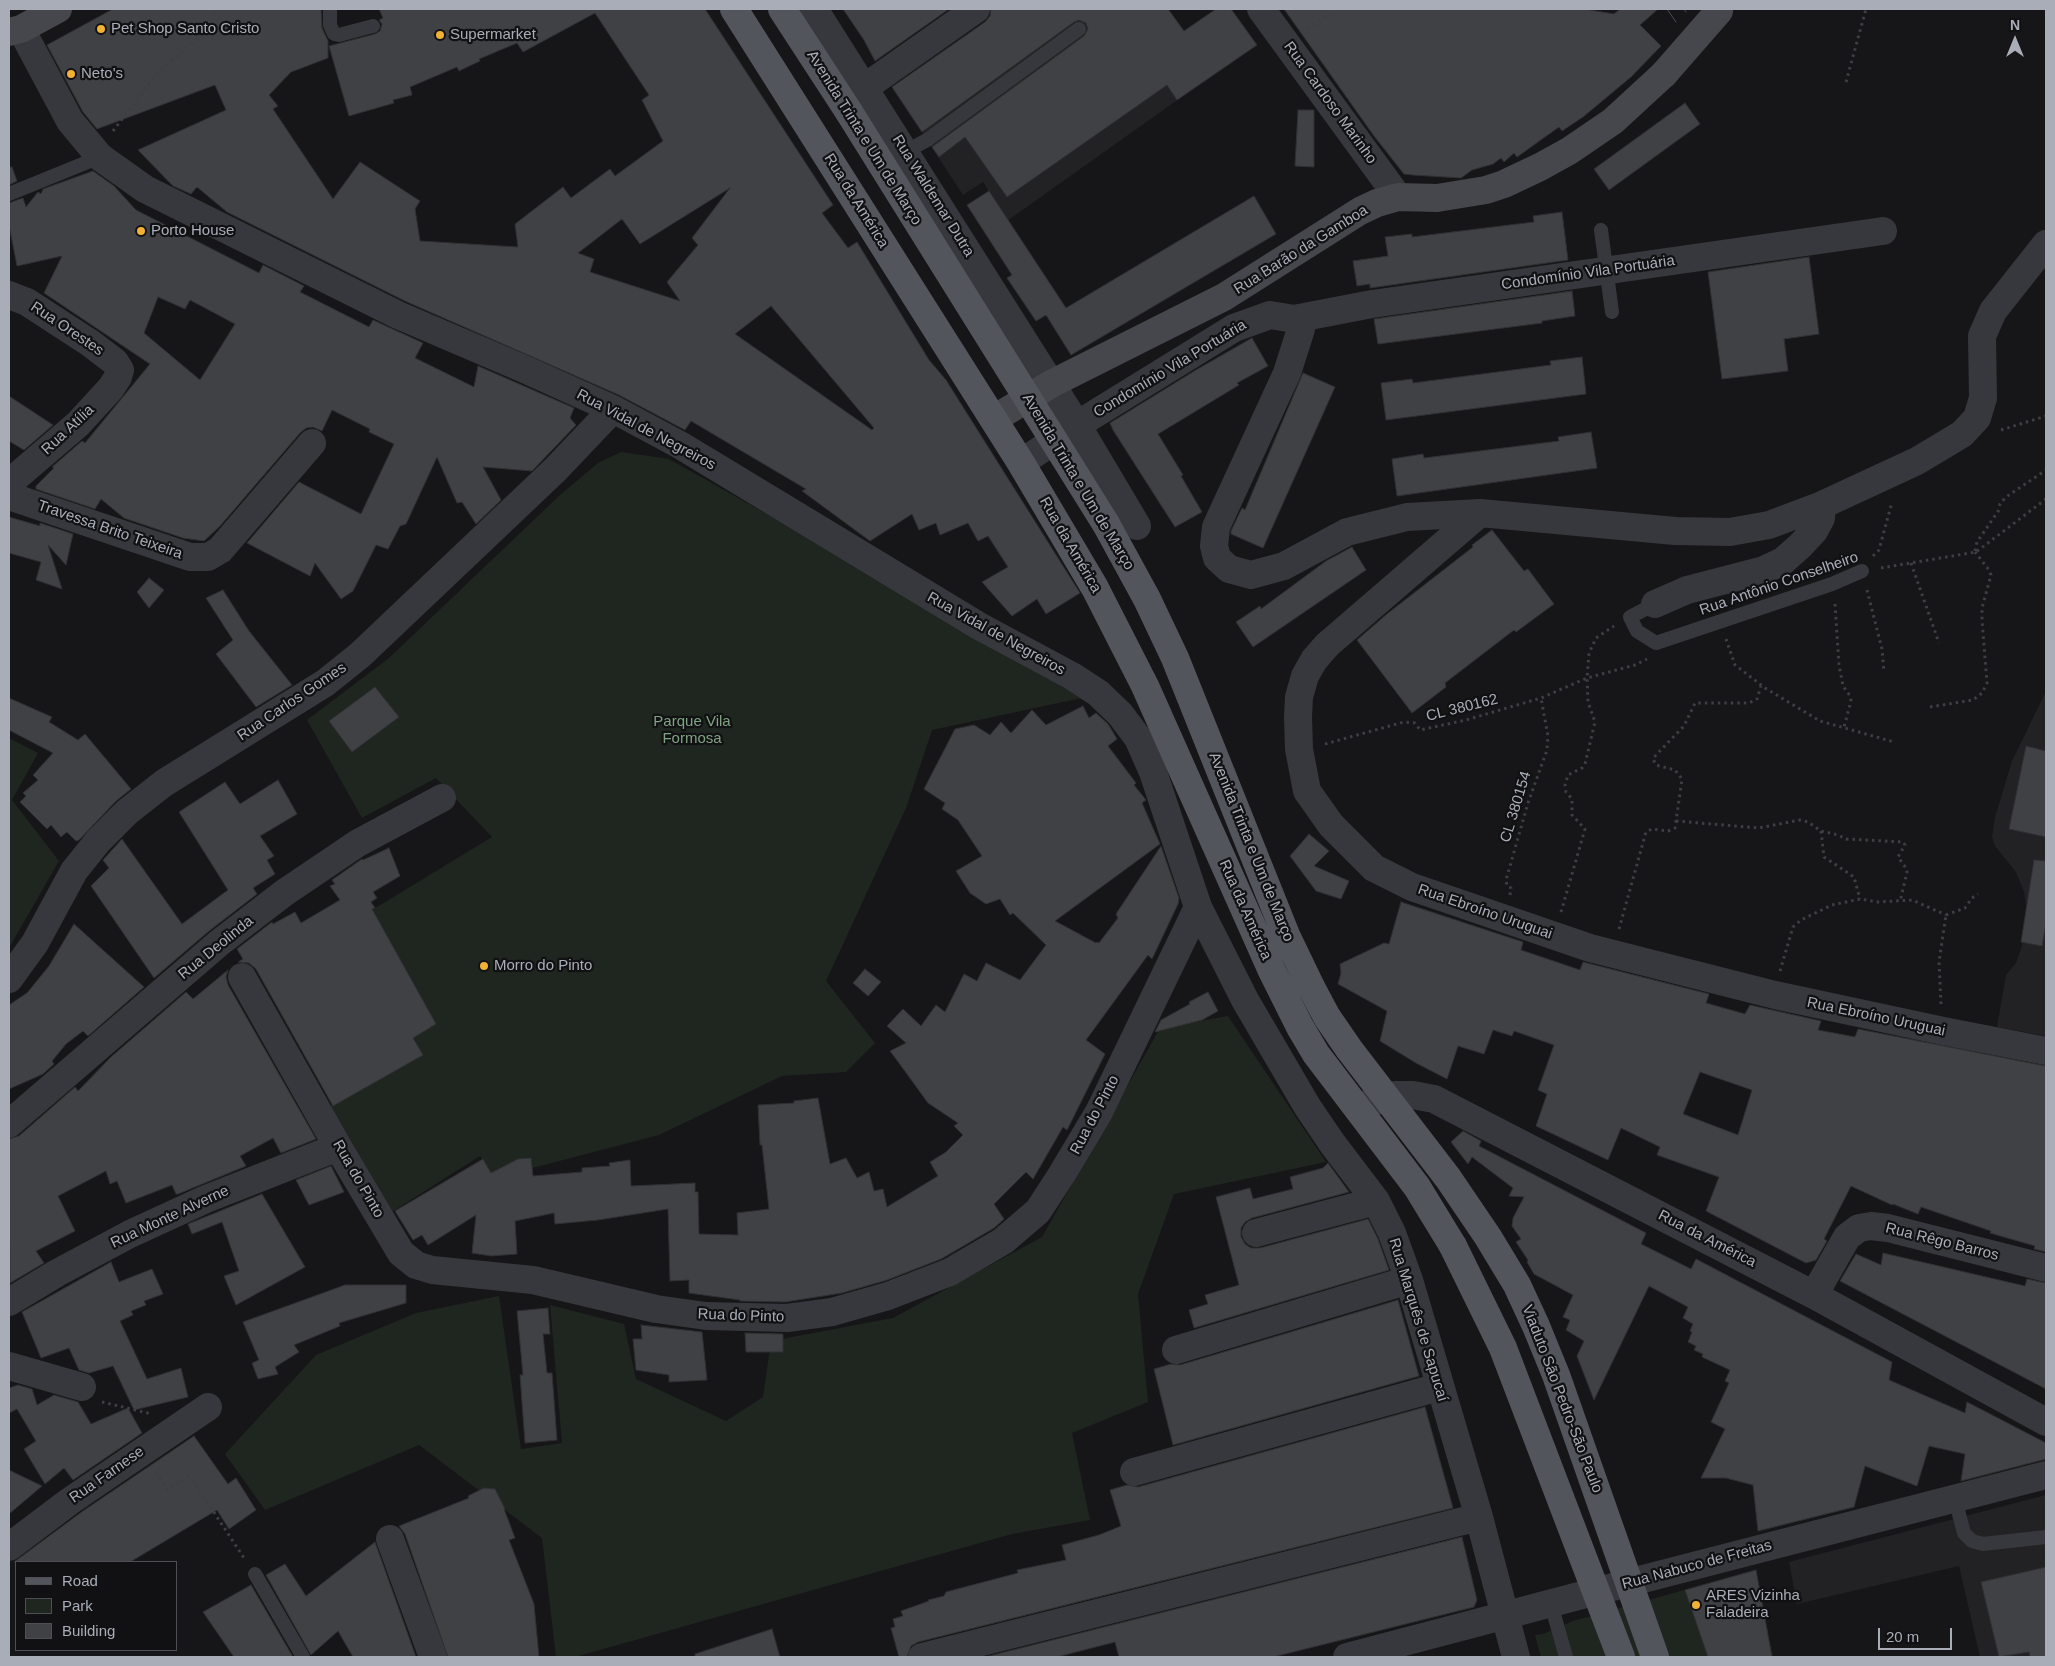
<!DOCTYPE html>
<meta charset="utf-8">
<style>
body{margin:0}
#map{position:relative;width:2055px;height:1666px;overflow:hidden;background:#161618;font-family:Helvetica,sans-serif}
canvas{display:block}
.frame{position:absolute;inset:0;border:10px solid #a8adb8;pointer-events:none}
.legend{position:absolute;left:15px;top:1561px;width:162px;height:90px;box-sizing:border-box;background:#111113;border:1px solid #4d4f55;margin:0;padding:6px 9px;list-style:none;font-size:15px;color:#a8adb8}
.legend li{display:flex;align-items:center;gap:10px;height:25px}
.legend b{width:25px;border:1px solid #4d4f55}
.north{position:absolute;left:1990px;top:15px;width:50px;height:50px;-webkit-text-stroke:4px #111113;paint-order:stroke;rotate:0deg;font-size:14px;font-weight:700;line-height:20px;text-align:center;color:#a8adb8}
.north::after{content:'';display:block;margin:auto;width:18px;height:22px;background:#a8adb8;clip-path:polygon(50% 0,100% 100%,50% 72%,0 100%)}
.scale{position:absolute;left:1878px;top:1628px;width:74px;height:22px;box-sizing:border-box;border:2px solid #a8adb8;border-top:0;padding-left:6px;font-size:15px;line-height:18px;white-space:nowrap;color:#a8adb8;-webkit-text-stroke:4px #111113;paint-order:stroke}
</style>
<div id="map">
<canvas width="2055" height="1666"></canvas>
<div class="frame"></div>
<ul class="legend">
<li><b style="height:6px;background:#53555c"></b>Road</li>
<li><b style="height:14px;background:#1e261f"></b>Park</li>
<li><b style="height:14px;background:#404145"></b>Building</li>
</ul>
<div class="north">N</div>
<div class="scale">20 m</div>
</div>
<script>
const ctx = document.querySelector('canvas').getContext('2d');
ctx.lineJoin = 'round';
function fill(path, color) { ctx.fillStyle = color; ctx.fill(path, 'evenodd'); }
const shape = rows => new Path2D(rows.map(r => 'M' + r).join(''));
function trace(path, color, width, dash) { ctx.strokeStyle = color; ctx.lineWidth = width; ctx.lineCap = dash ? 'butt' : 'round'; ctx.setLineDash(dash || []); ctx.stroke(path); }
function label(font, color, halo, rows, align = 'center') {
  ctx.font = font + ' Helvetica,sans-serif'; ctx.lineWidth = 4.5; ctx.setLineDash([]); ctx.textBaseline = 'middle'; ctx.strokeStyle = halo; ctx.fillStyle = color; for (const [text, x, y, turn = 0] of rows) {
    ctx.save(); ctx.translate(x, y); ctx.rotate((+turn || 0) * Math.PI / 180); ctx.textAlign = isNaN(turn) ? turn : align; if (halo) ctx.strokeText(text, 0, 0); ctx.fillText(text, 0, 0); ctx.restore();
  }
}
fill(shape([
 [1090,9,1130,9,1183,96,1007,221,983,182,963,195,920,129],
 [2046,691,2046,1036,1997,1027,2006,975,2016,963,2022,946,2026,905,2024,892,2016,872,1995,846,1992,837,1995,817,2012,761],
 [2046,1495,2046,1657,1980,1657,1959,1566,1797,1604,1789,1562]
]), '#222225');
fill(shape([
 [621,452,669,459,1091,696,932,730,906,808,826,981,875,1043,846,1072,782,1076,659,1135,494,1178,480,1156,384,1217,324,1110,413,1051,349,924,492,837,436,778,362,818,307,720,389,658,560,495,598,463],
 [9,738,38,753,12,800,59,861,9,948],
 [1228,1016,1326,1162,1174,1194,1138,1294,1148,1402,1072,1433,1090,1520,1012,1534,575,1657,556,1657,542,1538,419,1445,265,1510,225,1454,316,1355,416,1313,499,1296,521,1449,562,1443,550,1305,624,1324,636,1379,726,1421,763,1397,771,1341,893,1318,1042,1237,1160,1028],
 [1756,1570,1773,1657,1541,1657,1535,1635,1543,1634,1573,1621]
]), '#1e261f');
const building = shape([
 [113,9,321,9,322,28,328,41,328,58,291,72,269,95,278,106,273,109,333,199,360,162,420,201,415,209,420,241,518,247,515,224,563,187,571,198,610,169,615,176,663,141,642,100,649,95,595,13,523,52,517,43,479,59,480,61,459,71,457,67,410,87,412,95,393,100,394,103,349,116,329,46,375,34,380,31,382,24,379,20,383,18,379,9,705,9,833,205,822,213,848,248,857,242,929,360,946,380,1080,593,1046,614,1037,599,1012,616,982,582,1008,567,988,536,978,541,968,523,940,535,936,523,919,530,912,514,870,541,802,491,806,489,691,421,685,430,619,395,405,301,227,212,197,187,191,194,173,186,138,150,226,110,215,85,97,129,83,112,47,45,113,9],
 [730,188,692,238,698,245,667,282,680,301,590,272,594,259,578,253,622,219,640,244,730,188],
 [771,306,874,428,872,430,735,334,771,306],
 [843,9,949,9,875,61,864,40,843,9],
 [991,9,1168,9,1184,31,1216,9,1231,9,1257,45,1177,100,1167,85,1007,197,965,137,939,157,932,147,1084,36,1088,29,1086,23,1079,20,1074,22,922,132,892,87,985,22,990,16,991,9],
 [1284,9,1584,9,1614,14,1620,9,1658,9,1640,25,1661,46,1631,77,1583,117,1562,131,1559,127,1517,157,1514,153,1504,162,1501,158,1493,164,1472,170,1461,178,1413,175,1404,174,1374,136,1284,9],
 [1685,103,1700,124,1609,190,1594,169,1685,103],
 [1298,110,1314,110,1314,167,1295,166,1298,110],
 [9,167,12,167,17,181,9,185,9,167],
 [93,171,114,186,136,210,259,273,263,265,304,286,300,292,369,327,373,320,423,343,415,358,474,387,478,366,574,408,570,418,576,425,532,471,483,467,501,500,476,524,462,502,457,503,437,457,406,524,400,526,388,549,376,545,353,591,341,599,315,563,310,576,247,543,299,482,361,514,394,444,369,432,370,429,332,410,322,431,313,427,306,428,300,433,220,526,204,541,183,538,124,518,101,499,95,509,36,489,36,486,54,468,52,467,82,441,85,443,150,364,44,293,62,256,17,266,9,225,9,203,23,198,26,207,38,192,41,194,43,189,93,171],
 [158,297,185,309,190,300,235,324,200,380,144,333,158,297],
 [989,191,1066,308,1254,196,1276,234,1071,355,1046,315,1036,321,1007,278,1012,275,967,205,989,191],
 [1562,212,1568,260,1370,288,1370,284,1357,286,1353,261,1388,256,1385,237,1412,234,1412,237,1534,222,1533,216,1562,212],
 [1809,257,1819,334,1784,339,1788,371,1722,379,1708,272,1809,257],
 [1572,291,1575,316,1542,321,1542,323,1378,344,1374,319,1572,291],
 [1252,338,1268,366,1237,383,1239,385,1158,434,1183,475,1181,476,1202,512,1175,527,1113,430,1110,423,1196,370,1252,338],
 [1582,357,1586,394,1386,420,1381,383,1412,379,1413,383,1551,365,1550,361,1582,357],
 [1303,373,1335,387,1263,548,1231,534,1231,531,1242,508,1245,510,1303,373],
 [9,396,53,425,24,450,9,441,9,396],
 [1591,432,1597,468,1397,496,1392,459,1423,454,1424,458,1559,441,1558,437,1591,432],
 [9,517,40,526,40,523,73,534,66,565,48,545,62,589,36,580,41,562,9,553,9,517],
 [1492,530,1524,571,1528,569,1554,604,1516,632,1514,630,1445,683,1446,687,1412,713,1357,640,1387,614,1473,547,1472,545,1492,530],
 [1352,547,1366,570,1253,647,1236,622,1260,606,1261,609,1326,561,1352,547],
 [149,578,164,590,149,608,137,592,149,578],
 [223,590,249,631,292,685,256,707,216,654,233,640,206,598,223,590],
 [375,687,399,717,352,752,329,721,375,687],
 [9,698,52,717,49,722,78,740,85,734,131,789,116,801,79,840,76,841,67,832,61,837,51,825,47,829,20,802,26,796,23,793,38,780,33,775,53,753,9,730,9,698],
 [1083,706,1089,718,1096,713,1108,724,1117,739,1108,746,1136,783,1134,785,1146,800,1142,803,1160,844,1055,921,1096,943,1097,942,1099,943,1118,918,1116,914,1161,846,1179,898,1178,904,1152,959,1148,955,1086,1040,1105,1054,1067,1130,1063,1127,1033,1179,1026,1172,994,1204,1004,1219,994,1228,941,1259,887,1280,842,1293,785,1302,740,1301,740,1300,689,1293,689,1280,670,1281,668,1209,598,1220,555,1224,554,1213,515,1221,517,1254,491,1256,472,1253,476,1215,428,1245,422,1235,413,1240,395,1211,483,1159,491,1173,518,1159,531,1158,533,1176,582,1172,582,1168,610,1166,609,1163,630,1160,631,1186,695,1183,695,1192,698,1192,699,1234,738,1235,737,1213,769,1209,762,1145,760,1145,758,1105,794,1103,794,1101,818,1098,830,1164,846,1158,857,1178,869,1172,874,1191,883,1189,887,1207,938,1176,930,1162,946,1152,963,1135,954,1126,958,1123,928,1103,899,1063,890,1051,906,1043,887,1026,903,1009,921,1026,936,1005,945,1012,964,974,977,981,986,963,1020,980,1046,945,1013,913,1010,915,1000,899,986,904,970,893,956,871,982,856,958,820,942,809,945,803,924,789,955,729,974,725,990,735,1001,722,1011,733,1032,710,1046,725,1083,706],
 [2026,746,2046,751,2046,837,2009,829,2026,746],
 [278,780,297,814,260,836,274,856,267,860,275,874,253,888,257,894,209,931,154,978,91,886,109,868,103,860,122,839,182,924,228,890,179,812,225,782,240,804,278,780],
 [1309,834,1329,851,1314,866,1349,881,1341,899,1316,891,1290,856,1309,834],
 [389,848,400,876,373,892,377,898,371,902,375,908,372,909,436,1024,413,1038,423,1055,333,1106,256,969,249,963,238,962,243,959,237,949,272,922,273,924,295,912,301,923,340,900,330,886,335,884,332,880,362,859,363,860,389,848],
 [2034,860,2046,861,2046,923,2042,946,2021,942,2034,860],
 [1401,902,1523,942,1521,950,1580,970,1583,962,1709,994,1706,1003,1745,1014,1750,1005,1821,1021,1818,1030,1855,1037,1858,1029,2046,1066,2046,1252,2034,1249,2035,1246,1990,1233,1991,1231,1921,1207,1918,1214,1893,1204,1892,1205,1851,1186,1824,1239,1827,1241,1816,1260,1806,1263,1706,1211,1719,1177,1657,1155,1660,1147,1621,1128,1608,1160,1536,1126,1547,1094,1538,1090,1554,1045,1514,1031,1512,1036,1493,1030,1484,1054,1458,1046,1447,1079,1416,1063,1380,1041,1387,1011,1338,984,1341,973,1340,964,1384,943,1389,944,1401,902],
 [1700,1072,1752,1090,1738,1135,1683,1114,1700,1072],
 [74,924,144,987,88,1036,83,1031,66,1044,52,1061,54,1064,43,1074,9,1089,9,1005,27,993,49,966,74,924],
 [865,969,881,982,868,996,853,983,865,969],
 [228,970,226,977,228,985,316,1139,281,1153,273,1138,240,1156,246,1166,178,1194,176,1194,172,1185,126,1203,117,1181,110,1184,106,1171,58,1196,75,1231,36,1251,44,1263,10,1283,9,1139,19,1136,75,1087,78,1091,111,1057,186,992,193,999,228,970],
 [1208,992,1218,1011,1202,1020,1155,1032,1161,1020,1190,1004,1189,1002,1208,992],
 [1463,1131,1481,1141,1479,1146,1646,1233,1641,1244,1691,1269,1696,1259,1892,1362,1889,1380,1965,1413,1967,1402,2046,1443,2046,1459,1961,1481,1965,1454,1929,1446,1917,1486,1865,1466,1854,1507,1758,1531,1753,1485,1726,1478,1701,1478,1725,1429,1711,1422,1729,1383,1725,1381,1730,1370,1702,1357,1703,1354,1694,1350,1696,1346,1688,1342,1692,1332,1690,1331,1693,1324,1683,1318,1688,1307,1649,1286,1594,1400,1577,1356,1584,1341,1566,1330,1570,1320,1563,1317,1573,1295,1534,1274,1527,1262,1528,1260,1516,1242,1521,1239,1512,1226,1513,1218,1524,1197,1509,1196,1513,1188,1472,1157,1468,1164,1451,1142,1463,1131],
 [1328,1163,1349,1192,1252,1218,1245,1222,1241,1228,1241,1237,1245,1244,1251,1248,1260,1248,1368,1219,1378,1239,1389,1270,1194,1328,1189,1310,1208,1304,1205,1295,1239,1285,1216,1197,1250,1188,1253,1199,1293,1189,1290,1177,1323,1168,1328,1163],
 [331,1166,344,1192,309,1205,296,1180,331,1166],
 [262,1194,305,1267,236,1305,224,1276,239,1271,222,1222,192,1234,188,1224,262,1194],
 [1883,1253,2025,1286,2027,1279,2046,1283,2046,1389,1840,1281,1856,1254,1881,1265,1883,1253],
 [111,1262,119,1282,152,1269,163,1294,144,1301,146,1305,131,1311,133,1315,120,1321,147,1379,181,1368,188,1397,134,1410,113,1366,89,1373,79,1370,69,1348,41,1358,22,1312,111,1262],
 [345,1285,406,1285,406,1303,339,1323,340,1326,294,1345,299,1352,275,1367,278,1374,258,1379,252,1363,259,1360,243,1322,345,1285],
 [1398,1300,1419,1376,1173,1445,1154,1369,1171,1364,1180,1365,1398,1300],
 [548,1308,550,1334,543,1334,547,1373,552,1373,557,1440,525,1443,520,1375,523,1375,517,1311,548,1308],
 [641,1325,702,1332,707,1380,669,1382,669,1375,636,1370,633,1339,642,1339,641,1325],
 [745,1333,783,1334,783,1352,746,1352,745,1333],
 [18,1385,32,1389,37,1405,54,1395,78,1402,91,1424,128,1408,142,1433,73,1480,64,1468,45,1484,24,1449,36,1441,17,1409,9,1413,9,1388,18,1385],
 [1425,1407,1453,1508,918,1642,911,1646,907,1657,899,1657,891,1628,895,1627,893,1619,903,1616,901,1611,929,1601,928,1600,944,1596,946,1592,1018,1573,1017,1570,1066,1560,1062,1545,1099,1535,1121,1526,1110,1490,1127,1485,1138,1487,1425,1407],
 [194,1436,228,1484,236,1478,256,1510,229,1529,217,1510,130,1562,14,1562,83,1511,194,1436],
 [9,1470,42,1486,9,1514,9,1470],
 [484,1488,495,1489,505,1509,504,1509,515,1538,509,1540,534,1604,539,1657,448,1657,405,1534,399,1526,469,1498,468,1496,484,1488],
 [1462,1537,1477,1600,1474,1607,1273,1657,1119,1657,1115,1642,1057,1657,985,1657,1462,1537],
 [375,1542,416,1657,353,1657,338,1631,311,1655,266,1575,285,1564,306,1596,375,1542],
 [2046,1567,2046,1657,2030,1657,2029,1652,1999,1657,1981,1582,2046,1567],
 [1756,1570,1772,1657,1708,1657,1685,1590,1756,1570],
 [251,1585,293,1657,234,1657,203,1612,251,1585],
 [772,1629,780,1657,695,1657,695,1654,772,1629]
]);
fill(building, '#404145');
trace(building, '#303034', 1);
trace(shape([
 [1308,29,1336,9],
 [1846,82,1866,9],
 [113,131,157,73,220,20,211,9],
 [2001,430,2046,416],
 [1975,551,1977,542,1999,510,2000,504,2006,497,2046,470],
 [1873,556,1879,550,1892,502],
 [1911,563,1939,643],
 [1881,568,1976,552,2046,499],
 [1867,590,1882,649,1884,672],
 [1835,604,1839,665,1843,686,1850,696,1851,701,1844,727],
 [1726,639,1735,665,1765,688,1820,721,1894,742],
 [1930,707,1973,700,1982,693,1987,683,1982,620,1982,608,1991,575,1989,570,1975,552],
 [1325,744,1404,722,1415,723,1420,730,1466,720,1541,698,1587,678,1635,665,1647,659],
 [1676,821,1759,828,1800,820,1808,822,1821,831,1838,835,1846,839,1903,842,1905,845,1898,857,1906,868,1907,872,1900,902],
 [1821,831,1824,857,1854,877,1860,899],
 [1510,895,1511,888,1507,886,1506,880,1528,803,1547,750,1548,736,1541,698],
 [1561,912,1585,829,1572,815,1572,799,1566,792,1565,785,1568,775,1582,768,1585,764,1595,722,1588,702,1587,678,1589,653,1596,638,1614,626],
 [1946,915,1965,908,1972,898,1978,894],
 [1619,929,1646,832,1652,829,1668,831,1675,828,1682,779,1675,770,1656,765,1653,759,1656,755,1684,726,1695,703,1749,703,1757,699,1761,686],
 [1780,971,1793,927,1801,920,1832,905,1860,899,1878,902,1912,900,1946,915],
 [1941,1004,1939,962,1946,915],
 [102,1402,152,1414],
 [156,1472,167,1490,190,1476,244,1558]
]), '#3d3f44', 3, [2.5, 4]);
trace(shape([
 [330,9,330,25,334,34,339,35,373,26],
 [905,152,927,140,1079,29],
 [9,194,100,157],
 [1601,230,1612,312],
 [1655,604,1630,617,1637,631,1656,643,1832,584,1862,571],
 [1955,1499,1964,1533,1972,1541,1983,1544,2046,1537],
 [255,1574,303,1657],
 [1551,1604,1566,1657]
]), '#37383d', 14);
trace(shape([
 [814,9,1077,425,1137,526],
 [1261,9,1398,197],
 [21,29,70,121,100,157,145,189,398,315,522,368,613,409,680,445,979,626,1072,676,1098,693,1120,714,1138,738,1153,772,1198,907,1245,1000,1307,1106,1332,1143,1376,1201,1392,1233,1409,1280,1479,1517,1516,1657],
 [864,88,976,9],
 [9,295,27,302,90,343,115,362,120,370,118,377,111,388,78,424,9,483],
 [1294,319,1301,329,1287,373,1216,527,1214,546,1217,558,1229,569,1251,575,1284,566,1347,532,1407,517,1480,513,1675,531,1730,532,1769,525,1822,505,1917,461,1962,434,1977,418,1983,398,1982,336,1993,311,2046,244],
 [1021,463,1077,425,1234,328,1270,315,1294,319,1372,304,1883,231],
 [9,496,190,557,208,557,220,550,312,443],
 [1480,513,1327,645,1314,660,1305,676,1299,697,1298,717,1299,749,1307,791,1331,825,1374,868,1412,887,1590,948,1775,995,1943,1031,2046,1051],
 [1655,604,1687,590,1764,570,1783,561,1800,546,1814,531,1821,518,1822,505],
 [242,977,338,1147,401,1253,416,1265,432,1270,533,1280,656,1309,706,1316,787,1318,832,1312,888,1296,950,1272,1003,1241,1038,1211,1062,1174,1099,1112,1198,907],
 [9,979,35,943,74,871,98,841,127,812,164,783,325,683,360,655,555,470,613,409],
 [1358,1107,1395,1095,1413,1095,1434,1099,1814,1295,2046,1422],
 [9,1124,219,943,284,893,358,843,442,798],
 [1256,1233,1376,1201],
 [1814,1295,1847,1237,1859,1228,1871,1226,1888,1228,2046,1268],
 [9,1302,57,1273,130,1234,206,1199,338,1147],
 [1176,1350,1409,1280],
 [9,1366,82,1387],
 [1134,1472,1439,1387],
 [390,1539,433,1657],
 [9,1547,70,1501,208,1407],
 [922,1657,1479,1517],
 [1347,1657,1643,1579,2046,1475]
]), '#37383d', 28);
trace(shape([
 [9,32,21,29,58,9],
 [994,419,1051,384,1224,297,1360,211,1377,203,1398,197,1437,198,1486,190,1504,184,1540,167,1569,151,1613,121,1664,74]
]), '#45474d', 28);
trace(shape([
 [734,9,1021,463,1095,588,1145,686,1272,971,1300,1027,1316,1054,1417,1187,1453,1246],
 [782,9,849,112],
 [1106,524,1147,599,1175,658,1286,935,1311,987]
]), '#53555c', 28);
trace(shape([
 [1667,9,1676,22],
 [1684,9,1686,12]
]), '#4a4c52', 1);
trace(shape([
 [1664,74,1719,11]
]), '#45474d', 28);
trace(shape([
 [849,112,1106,524],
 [1311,987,1327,1017,1349,1049,1448,1178,1488,1237,1517,1285,1536,1326,1556,1375,1655,1657],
 [1453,1246,1503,1348,1621,1657]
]), '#53555c', 28);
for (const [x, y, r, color] of [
 [101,29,5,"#f2b134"],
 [440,35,5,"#f2b134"],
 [71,74,5,"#f2b134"],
 [141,231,5,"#f2b134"],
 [484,966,5,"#f2b134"],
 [1696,1605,5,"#f2b134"]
]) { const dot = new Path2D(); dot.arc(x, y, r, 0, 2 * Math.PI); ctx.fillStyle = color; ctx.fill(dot); trace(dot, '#111113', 2); }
label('15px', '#a8adb8', '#111113', [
 ["Pet Shop Santo Cristo",111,29],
 ["Supermarket",450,35],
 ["Neto's",81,74],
 ["Porto House",151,231],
 ["Morro do Pinto",494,966],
 ["ARES Vizinha",1706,1596],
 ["Faladeira",1706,1613]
], 'left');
label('15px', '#a8adb8', '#111113', [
 ["Rua Cardoso Marinho",1330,103,54],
 ["Avenida Trinta e Um de Março",864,138,58],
 ["Rua Waldemar Dutra",933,196,58],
 ["Rua da América",856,201,58],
 ["Rua Barão da Gamboa",1301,250,-32],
 ["Condomínio Vila Portuária",1588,273,-8],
 ["Rua Orestes",67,329,34],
 ["Condomínio Vila Portuária",1170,369,-31],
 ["Rua Atília",68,430,-43],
 ["Rua Vidal de Negreiros",646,430,28],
 ["Avenida Trinta e Um de Março",1078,482,59],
 ["Travessa Brito Teixeira",110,530,19],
 ["Rua da América",1070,545,60],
 ["Rua Antônio Conselheiro",1779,584,-19],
 ["Rua Vidal de Negreiros",996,634,29],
 ["Rua Carlos Gomes",292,702,-34],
 ["CL 380162",1462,708,-14],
 ["CL 380154",1516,807,-73],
 ["Avenida Trinta e Um de Março",1251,847,68],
 ["Rua da América",1245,910,66],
 ["Rua Ebroíno Uruguai",1485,912,19],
 ["Rua Deolinda",216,948,-39],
 ["Rua Ebroíno Uruguai",1876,1017,12],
 ["Rua do Pinto",1095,1115,-62],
 ["Rua do Pinto",358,1179,60],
 ["Rua Monte Alverne",170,1217,-25],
 ["Rua da América",1707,1239,27],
 ["Rua Rêgo Barros",1942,1242,14],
 ["Rua do Pinto",741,1316,2],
 ["Rua Marquês de Sapucaí",1418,1320,73],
 ["Viaduto São Pedro-São Paulo",1562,1399,69],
 ["Rua Farnese",107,1475,-35],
 ["Rua Nabuco de Freitas",1697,1565,-15]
]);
label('15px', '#7fa381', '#111113', [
 ["Parque Vila",692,722],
 ["Formosa",692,739]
]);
</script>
